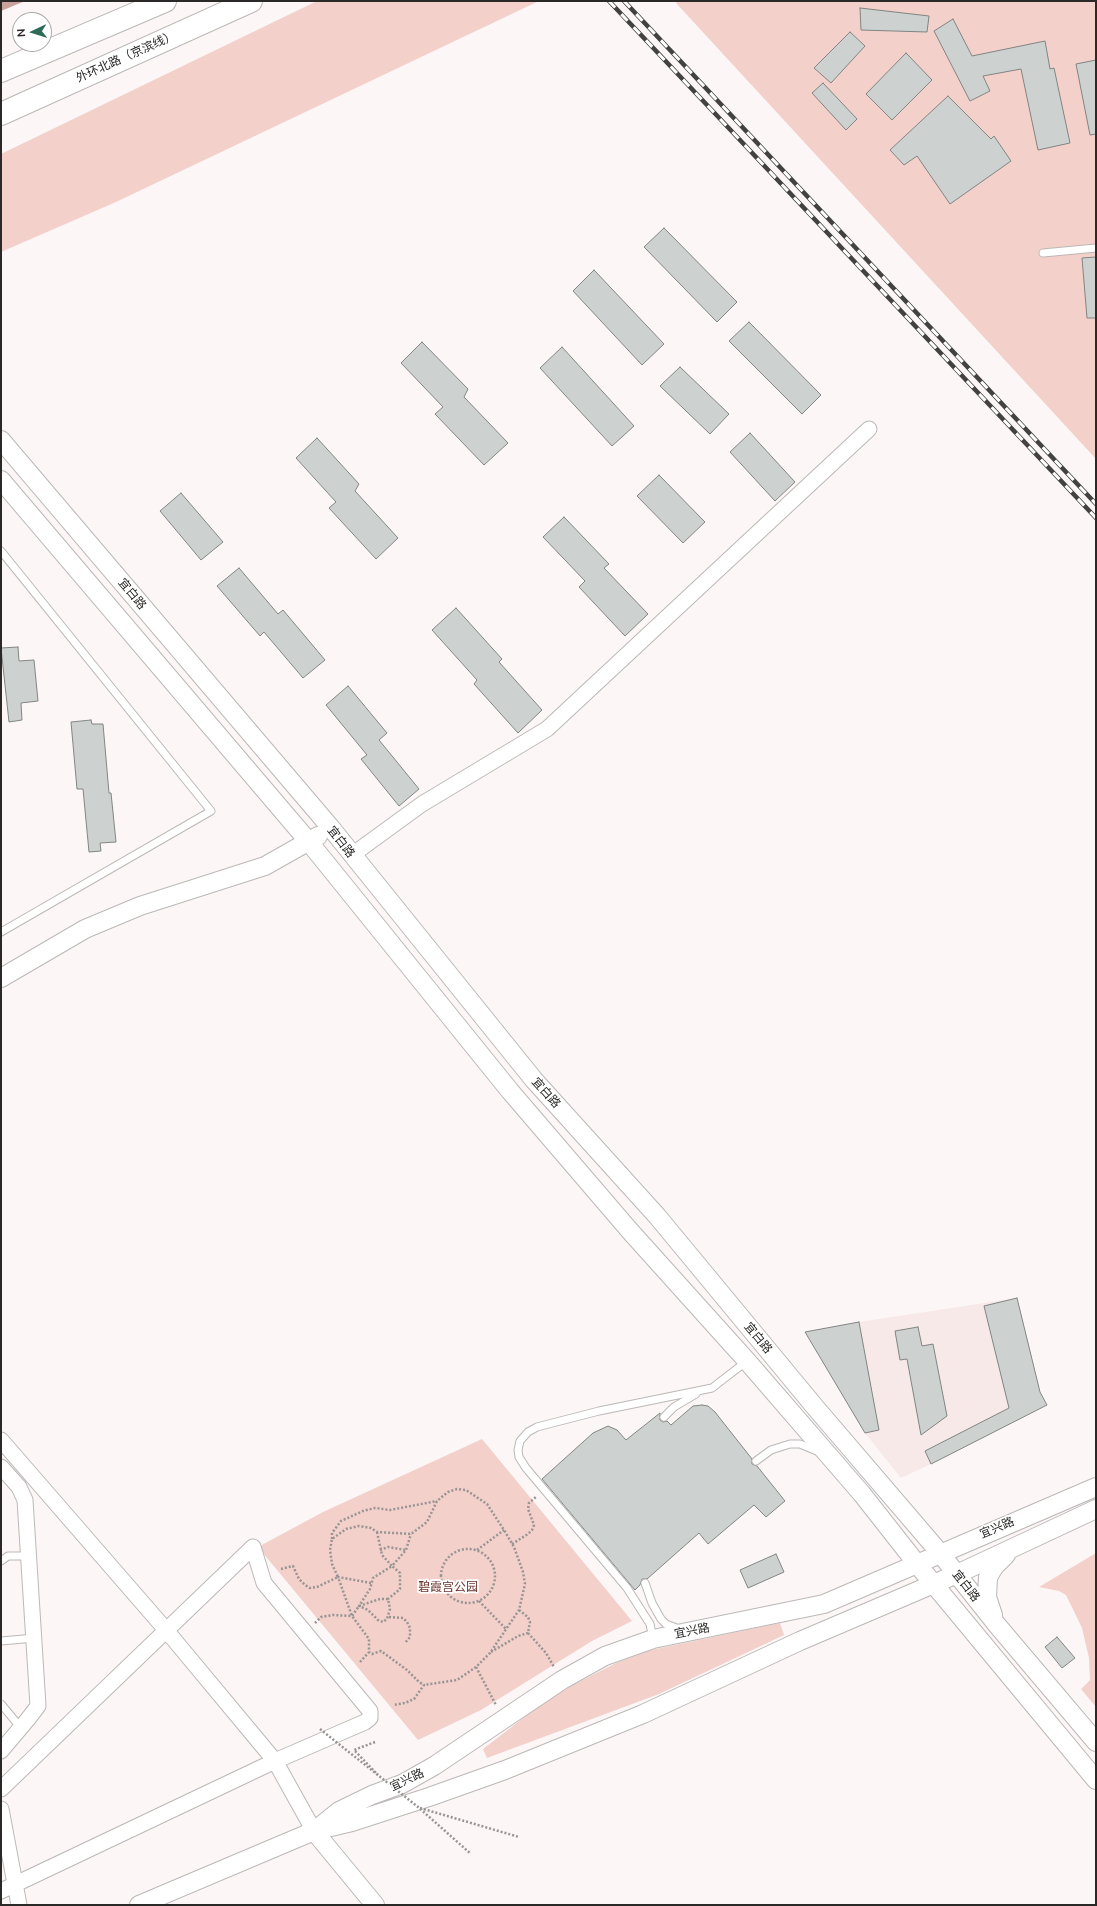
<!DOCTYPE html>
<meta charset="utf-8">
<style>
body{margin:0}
#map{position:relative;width:1097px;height:1906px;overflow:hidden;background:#fcf7f6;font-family:Mulish,sans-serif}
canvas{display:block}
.frame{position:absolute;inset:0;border:2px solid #2a2928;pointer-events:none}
.north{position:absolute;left:12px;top:12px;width:40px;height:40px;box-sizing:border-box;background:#fff;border:1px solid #aaa9a9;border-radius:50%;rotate:266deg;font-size:11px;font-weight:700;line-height:16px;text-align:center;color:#2a2928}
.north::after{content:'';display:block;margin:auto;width:14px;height:18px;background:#2d6b57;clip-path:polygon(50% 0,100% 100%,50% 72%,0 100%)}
</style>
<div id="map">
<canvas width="1097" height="1906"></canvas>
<div class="frame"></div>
<div class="north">N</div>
</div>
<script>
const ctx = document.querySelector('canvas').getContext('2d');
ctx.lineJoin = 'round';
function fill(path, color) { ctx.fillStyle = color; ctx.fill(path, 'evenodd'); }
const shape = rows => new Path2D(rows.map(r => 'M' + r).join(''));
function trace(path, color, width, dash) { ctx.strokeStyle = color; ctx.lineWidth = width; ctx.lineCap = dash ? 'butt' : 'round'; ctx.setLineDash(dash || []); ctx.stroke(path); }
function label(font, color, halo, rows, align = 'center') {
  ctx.font = font + ' Mulish,"Noto Sans SC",sans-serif'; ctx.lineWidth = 3.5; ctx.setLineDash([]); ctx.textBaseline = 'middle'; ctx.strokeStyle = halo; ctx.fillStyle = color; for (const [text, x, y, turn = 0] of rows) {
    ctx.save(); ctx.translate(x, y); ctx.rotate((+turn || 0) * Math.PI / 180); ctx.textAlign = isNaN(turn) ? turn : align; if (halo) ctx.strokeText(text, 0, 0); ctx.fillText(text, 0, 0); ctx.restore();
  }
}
fill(shape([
 [1017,1298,1040,1392,1047,1405,931,1464,901,1478,865,1433,805,1332,859,1322]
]), '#f7e9e7');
fill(shape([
 [317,1,539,1,116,202,1,252,1,154],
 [678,1,1096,1,1096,459,676,3],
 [482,1439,632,1621,592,1641,481,1710,418,1740,258,1547,323,1512],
 [1096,1553,1096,1707,1081,1689,1090,1680,1089,1658,1082,1628,1066,1595,1059,1591,1039,1587],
 [780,1623,784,1635,659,1694,487,1758,483,1749,539,1706,571,1686,616,1663,651,1650]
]), '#f3d0ca');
fill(shape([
 [1,1,25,1,1,11]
]), '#c8a29b');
const building = shape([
 [860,8,929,16,927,32,861,30,860,8],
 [953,19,972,56,1045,41,1050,69,1054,68,1070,143,1038,150,1021,69,983,76,990,91,970,101,934,31,953,19],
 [850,32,865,46,831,83,814,68,850,32],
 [906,53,932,80,892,120,866,94,906,53],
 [1096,60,1096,134,1090,135,1076,64,1096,60],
 [823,83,857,119,846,130,812,93,823,83],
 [948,96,991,139,994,136,1011,161,950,204,917,156,904,165,890,150,948,96],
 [664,228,737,302,717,322,644,247,664,228],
 [1096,257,1096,318,1087,318,1082,258,1096,257],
 [594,270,664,344,642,365,573,291,594,270],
 [749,322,821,395,802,414,729,341,749,322],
 [422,342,468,389,464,397,508,443,484,465,435,414,443,407,401,363,422,342],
 [562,347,634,426,612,446,540,368,562,347],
 [680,367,729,414,710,434,660,386,680,367],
 [750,433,795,482,775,501,730,452,750,433],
 [317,438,359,484,355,491,398,538,376,559,329,508,336,502,296,458,317,438],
 [659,475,705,522,683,543,637,496,659,475],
 [181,493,223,542,201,560,160,511,181,493],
 [564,517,609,564,604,568,648,614,625,636,579,587,585,581,543,537,564,517],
 [239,568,278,614,283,610,325,660,303,678,264,632,260,636,217,586,239,568],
 [456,608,502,659,499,662,542,710,518,733,474,684,477,680,432,630,456,608],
 [18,647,19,661,34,660,38,701,21,703,22,720,9,722,1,648,18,647],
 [348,686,387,733,379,740,419,789,399,806,361,759,367,755,326,705,348,686],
 [91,720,92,724,103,724,109,793,111,793,116,842,100,843,101,851,89,852,83,789,77,789,71,722,91,720],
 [1017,1298,1040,1392,1047,1405,931,1464,925,1451,1009,1408,984,1306,1017,1298],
 [859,1322,879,1430,865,1433,805,1332,859,1322],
 [918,1327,922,1346,933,1344,947,1416,921,1435,907,1359,900,1360,895,1331,918,1327],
 [702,1405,708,1406,715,1412,752,1459,752,1464,757,1466,785,1501,766,1517,754,1505,708,1544,699,1533,647,1579,642,1579,640,1585,635,1590,542,1479,593,1433,608,1426,617,1430,626,1440,660,1413,660,1420,663,1422,667,1421,671,1425,693,1406,702,1405],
 [776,1554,784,1572,748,1588,740,1570,776,1554],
 [1057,1637,1075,1658,1062,1668,1045,1647,1057,1637]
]);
fill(building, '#cdd2d0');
trace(building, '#818583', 1);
const service = shape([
 [1043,253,1096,248],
 [1,551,211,811,1,932],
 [664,1417,674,1407,696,1394],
 [756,1461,771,1450,790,1444,800,1444,817,1451],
 [1,1561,8,1556,29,1556],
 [645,1583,652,1603,661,1619,666,1624,679,1629],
 [653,1639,650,1624,627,1588,526,1468,519,1457,518,1450,520,1441,528,1432,537,1427,599,1411,712,1388,747,1361],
 [1,1641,35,1638],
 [1,1704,21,1728]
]);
const minor = shape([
 [352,855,422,804,547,729,869,429],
 [1,1440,166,1630,275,1761,314,1831],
 [1,1467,19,1487,25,1500,38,1706,28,1719,1,1751],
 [1,1789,253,1547,264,1583,370,1711,370,1718,365,1722,275,1761,1,1891],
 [1,1809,19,1905]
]);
const tertiary = shape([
 [1,440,331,828,534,1080,657,1216,815,1407,940,1553,997,1625,1096,1742],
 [1,480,309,842,510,1091,630,1231,747,1361,862,1494,917,1564,1096,1780],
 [1,978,85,929,140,906,265,866,318,836],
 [993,1615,987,1597,988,1577,994,1567,1006,1555],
 [318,1828,339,1811,372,1795,402,1784,434,1766,562,1680,605,1656,653,1639,824,1604,1096,1487],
 [314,1831,375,1905],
 [139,1905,314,1831,352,1822,429,1797,505,1770,643,1714,800,1641,957,1574,1096,1509]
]);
const trunk = shape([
 [1,71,165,1],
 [1,114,251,1]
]);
trace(service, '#bcb8b7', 9);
trace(minor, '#bcb8b7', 17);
trace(tertiary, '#bcb8b7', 20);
trace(trunk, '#bcb8b7', 24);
trace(shape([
 [377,1532,382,1555,392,1566,406,1550,411,1534],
 [332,1539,332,1533,341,1521,363,1511,375,1508,390,1510,437,1501],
 [512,1544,528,1534,532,1530,534,1525,528,1509,529,1503,537,1496],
 '441 1576a27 27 0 1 1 54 0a27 27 0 1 1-54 0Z',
 [380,1550,388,1547,406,1550],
 [477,1550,504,1530],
 [281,1569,293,1566,299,1579,305,1585,310,1588,317,1587,338,1577,332,1564,330,1550,332,1539,346,1529,359,1526,371,1528,377,1532,411,1534,427,1522,437,1501,448,1492,457,1489,466,1490,487,1504,504,1530,514,1547,523,1572,525,1584,519,1610,490,1653,476,1667,457,1680,424,1685],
 [371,1583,338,1577,352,1616,369,1639,369,1652,372,1654,381,1651,407,1670,419,1682,424,1685,414,1699,405,1703,393,1705],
 [479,1601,506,1629],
 [519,1610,528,1617,530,1622,528,1633],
 [389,1617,403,1618,407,1622,410,1628,410,1637,405,1643],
 [315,1623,321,1617,333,1615,352,1616,359,1606,380,1599,388,1599,390,1609,387,1619,383,1622,378,1620,368,1610,359,1606,370,1589,373,1578,392,1566,400,1573,400,1589,388,1599],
 [528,1633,546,1653,554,1667],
 [491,1652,518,1636,528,1633],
 [360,1662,369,1652],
 [476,1667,496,1705],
 [375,1742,354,1750,378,1775]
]), '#979493', 2.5, [2, 2]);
trace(service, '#fff', 7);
trace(minor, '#fff', 15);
trace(tertiary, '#fff', 18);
trace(trunk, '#fff', 22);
const rail = shape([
 [609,1,1096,518],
 [624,1,1096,504]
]);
trace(rail, '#444241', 4.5);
trace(rail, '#fff', 3, [9]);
trace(shape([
 [320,1729,418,1807,471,1854],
 [420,1808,519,1837]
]), '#979493', 2.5, [2, 2]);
label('12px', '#2a2928', '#fff', [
 ["外环北路（京滨线）",126,57,-24],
 ["宜白路",132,594,50],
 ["宜白路",341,842,52],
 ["宜白路",546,1093,48],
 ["宜白路",758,1338,50],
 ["宜兴路",997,1528,-23],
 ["宜白路",966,1586,52],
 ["宜兴路",692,1631,-11],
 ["宜兴路",407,1780,-25]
]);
label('12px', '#6c362f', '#fff', [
 ["碧霞宫公园",448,1587]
]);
</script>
